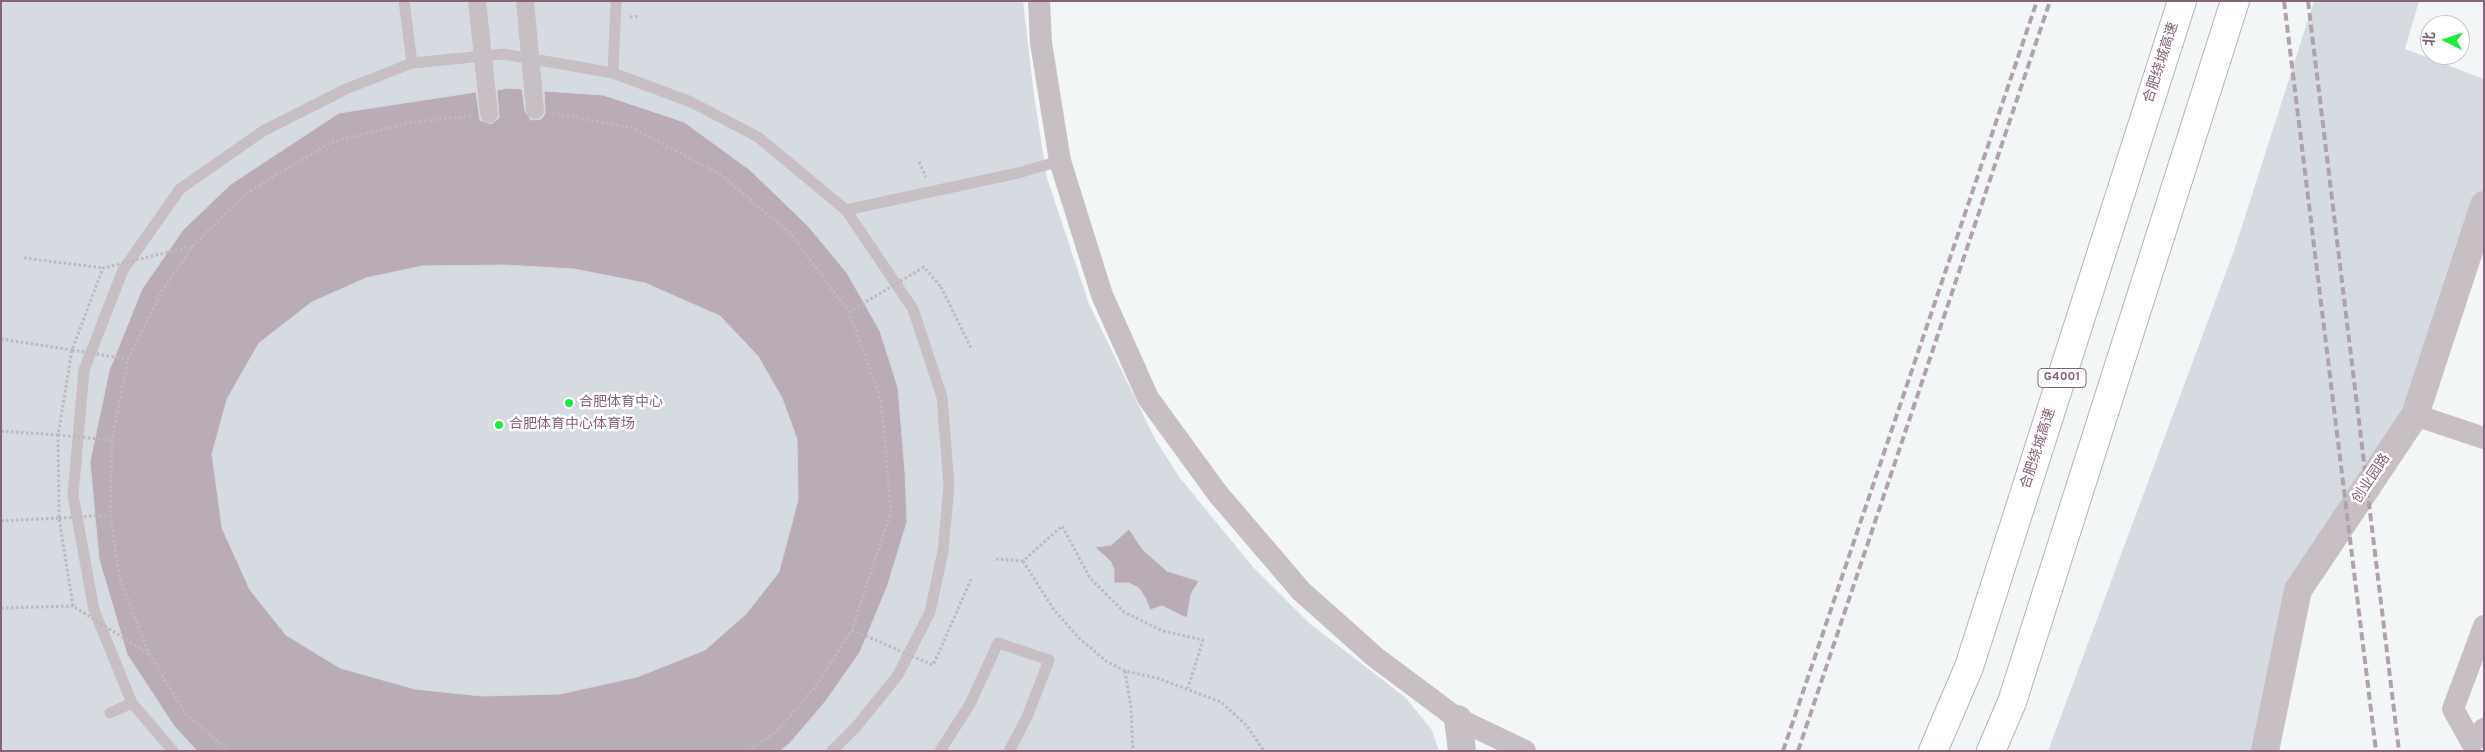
<!DOCTYPE html>
<meta charset="utf-8">
<style>
body{margin:0}
#map{position:relative;width:2485px;height:752px;overflow:hidden;background:#f3f6f6;font-family:Overpass,"Noto Sans SC",sans-serif}
canvas{display:block}
.frame{position:absolute;inset:0;border:2px solid #866379;pointer-events:none}
.north{position:absolute;left:2420px;top:15px;width:50px;height:50px;box-sizing:border-box;background:#fff;border:1px solid #cfc1c9;border-radius:50%;rotate:274deg;font-size:14px;font-weight:700;line-height:20px;text-align:center;color:#866379}
.north::after{content:'';display:block;margin:auto;width:18px;height:22px;background:#1ced3d;clip-path:polygon(50% 0,100% 100%,50% 72%,0 100%)}
</style>
<div id="map">
<canvas width="2485" height="752"></canvas>
<div class="frame"></div>
<div class="north">北</div>
</div>
<script>
const ctx = document.querySelector('canvas').getContext('2d');
ctx.lineJoin = 'round';
function fill(path, color) { ctx.fillStyle = color; ctx.fill(path, 'evenodd'); }
const shape = rows => new Path2D(rows.map(r => 'M' + r).join(''));
function trace(path, color, width, dash) { ctx.strokeStyle = color; ctx.lineWidth = width; ctx.lineCap = dash ? 'butt' : 'round'; ctx.setLineDash(dash || []); ctx.stroke(path); }
function label(font, color, halo, rows, align = 'center') {
  ctx.font = font + ' Overpass,"Noto Sans SC",sans-serif'; ctx.lineWidth = 5; ctx.setLineDash([]); ctx.textBaseline = 'middle'; ctx.strokeStyle = halo; ctx.fillStyle = color; for (const [text, x, y, turn = 0] of rows) {
    ctx.save(); ctx.translate(x, y); ctx.rotate((+turn || 0) * Math.PI / 180); ctx.textAlign = isNaN(turn) ? turn : align; if (halo) ctx.strokeText(text, 0, 0); ctx.fillText(text, 0, 0); ctx.restore();
  }
}
fill(shape([
 [1,1,1023,1,1034,95,1047,178,1089,304,1155,439,1180,478,1253,567,1309,623,1406,698,1432,730,1439,751,1,751],
 [2314,1,2419,1,2405,49,2484,79,2484,205,2415,415,2298,590,2265,751,2048,751,2235,248]
]), '#d6dbe1');
const building = shape([
 [508,88,522,89,525,111,531,120,541,119,545,114,544,91,603,95,684,122,750,170,808,226,847,273,880,331,898,388,905,472,907,522,887,587,860,652,825,702,789,744,780,751,197,751,174,726,127,654,99,559,90,462,109,371,142,289,183,230,231,184,339,113,476,92,480,120,491,124,499,118,497,90,508,88],
 [503,265,574,269,645,283,720,316,758,356,782,398,797,439,798,500,779,572,746,614,705,650,637,677,560,694,481,696,415,689,340,668,286,635,250,590,222,528,212,454,227,399,259,343,312,302,366,278,422,266,503,265],
 [1129,529,1143,550,1167,571,1199,581,1191,594,1187,618,1162,606,1150,610,1146,599,1139,588,1129,583,1114,583,1114,570,1111,562,1095,547,1111,545,1129,529]
]);
fill(building, '#baacb6');
trace(building, '#d5d8d8', 1);
const motorway = shape([
 [1933,751,1969,667,2182,1],
 [1991,751,2012,702,2235,1]
]);
trace(motorway, '#bab2b7', 30);
trace(shape([
 [630,17,639,16],
 [552,113,633,128,721,175,790,233,849,312,881,400,891,512,852,630,814,688,776,732,748,751],
 [919,162,926,177],
 [24,258,103,268],
 [941,287,971,348],
 [1,339,72,350],
 [1,431,58,435],
 [1,521,59,518],
 [996,559,1023,561,1062,526,1090,578,1124,612,1163,631,1203,640,1188,688],
 [1023,561,1054,610,1079,638,1106,661,1125,671,1157,678,1221,702,1247,726,1264,751],
 [1,608,73,606],
 [944,641,971,579],
 [1125,671,1131,708,1133,751],
 [229,751,186,714,149,654,120,579,110,515,112,440,128,359,161,293,193,246,248,192,332,142,414,122,471,116]
]), '#bfb9bd', 3, [2.5, 2.5]);
trace(shape([
 [404,1,412,63],
 [613,73,616,1],
 [846,210,1018,173,1060,161],
 [110,713,132,703],
 [173,751,132,703,94,610,73,495,84,370,123,270,180,189,263,131,346,89,412,63,504,54,613,73,691,102,758,137,846,210,913,309,942,397,949,486,943,551,930,612,898,675,856,727,832,751],
 [940,751,970,704,998,643,1049,660,1027,717,1009,751]
]), '#c8bfc4', 11);
trace(shape([
 [1039,1,1041,43,1060,161,1102,295,1148,398,1218,494,1301,591,1375,657,1458,719,1525,751],
 [2415,415,2484,438],
 [2484,626,2453,709,2472,743,2484,729]
]), '#c8bfc4', 22);
trace(shape([
 [1458,719,1462,751],
 [2265,751,2298,590,2415,415,2484,205]
]), '#c8bfc4', 28);
trace(motorway, '#fff', 28);
trace(shape([
 [2284,1,2376,751],
 [2308,1,2399,751],
 [1783,751,2037,1],
 [1798,751,2050,1]
]), '#afa2aa', 4, [8, 4]);
trace(shape([
 [849,312,924,267,941,287],
 [72,350,128,359],
 [58,435,112,440],
 [59,518,110,515],
 [852,630,933,665,944,641],
 [149,654,73,606,59,518,58,435,72,350,103,268,193,246]
]), '#bfb9bd', 3, [2.5, 2.5]);
trace(shape([
 [477,1,489,114],
 [525,1,535,110]
]), '#c8bfc4', 18);
for (const [x, y, r, color] of [
 [569,403,5,"#1ced3d"],
 [499,425,5,"#1ced3d"]
]) { const dot = new Path2D(); dot.arc(x, y, r, 0, 2 * Math.PI); ctx.fillStyle = color; ctx.fill(dot); trace(dot, '#fff', 2); }
for (const [x, y, w] of [
 [2062,378,48]
]) { const box = new Path2D(); box.roundRect(x - w / 2, y - 9.5, w, 19, 4); ctx.fillStyle = '#fff'; ctx.fill(box); trace(box, '#866379', 1); }
label('bold 12px', '#866379', null, [
 ["G4001",2062,378]
]);
label('14px', '#866379', '#fff', [
 ["合肥绕城高速",2162,63,-72],
 ["合肥绕城高速",2039,449,-72],
 ["创业园路",2372,479,-56]
]);
label('14px', '#866379', '#fff', [
 ["合肥体育中心",579,403],
 ["合肥体育中心体育场",509,425]
], 'left');
</script>
